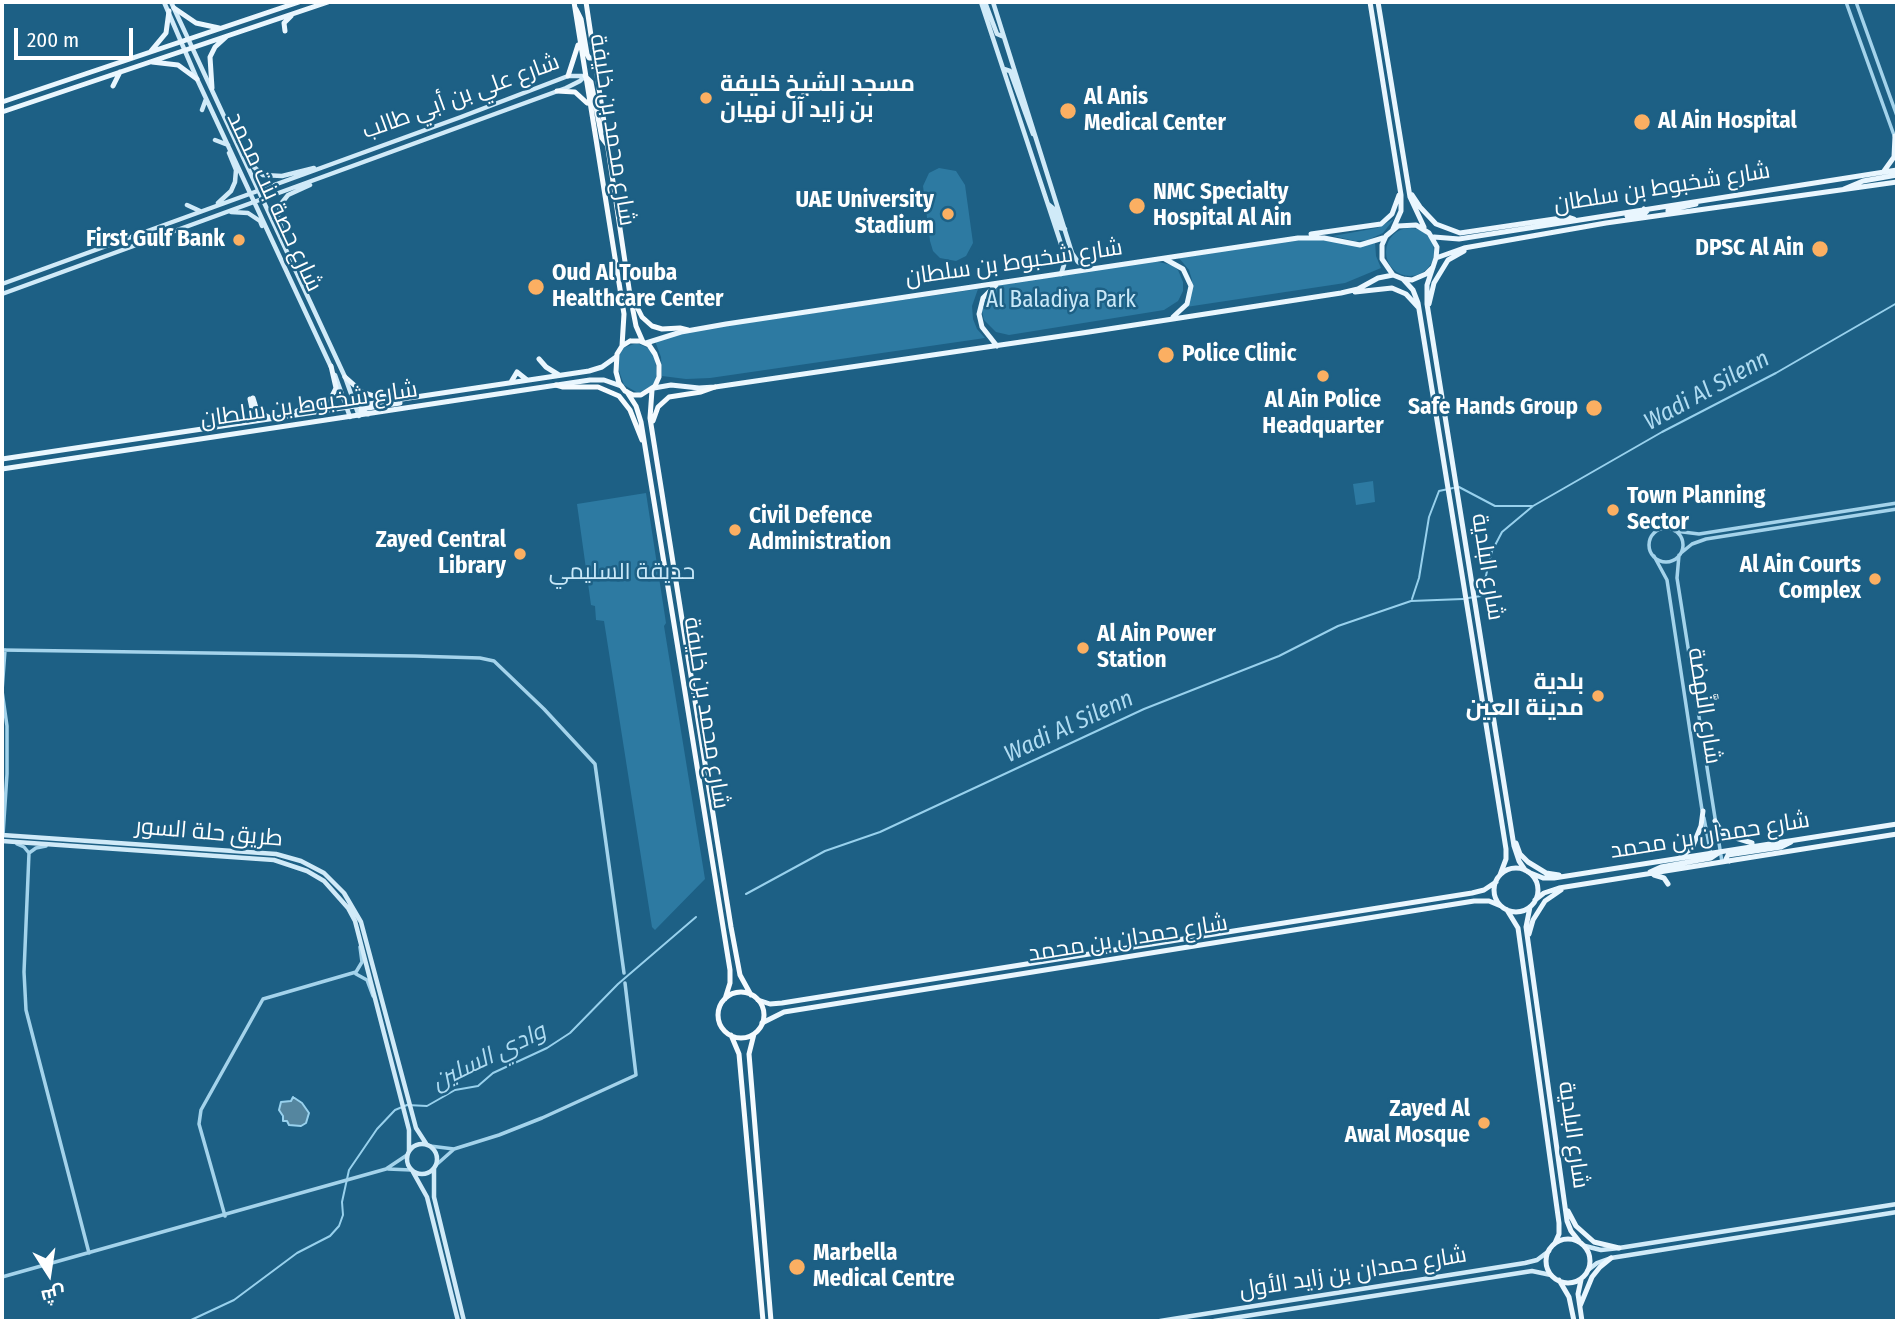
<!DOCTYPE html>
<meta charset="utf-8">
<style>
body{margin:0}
#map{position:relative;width:1899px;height:1323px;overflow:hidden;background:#1d6085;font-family:"Fira Sans Condensed",Cairo,sans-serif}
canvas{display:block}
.frame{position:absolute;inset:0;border:4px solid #fff;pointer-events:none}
.north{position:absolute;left:14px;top:1239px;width:70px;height:70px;-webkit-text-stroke:5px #1d6085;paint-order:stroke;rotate:168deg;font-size:19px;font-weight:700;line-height:28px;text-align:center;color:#fff}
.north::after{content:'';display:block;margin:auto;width:24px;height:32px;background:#fff;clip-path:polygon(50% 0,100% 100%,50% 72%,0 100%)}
.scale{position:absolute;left:14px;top:28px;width:119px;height:32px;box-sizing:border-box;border:4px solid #fff;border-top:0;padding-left:9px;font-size:21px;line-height:24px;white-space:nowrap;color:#fff;-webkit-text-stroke:5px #1d6085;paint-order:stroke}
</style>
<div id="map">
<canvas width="1899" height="1323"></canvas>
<div class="frame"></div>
<div class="north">ش</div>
<div class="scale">200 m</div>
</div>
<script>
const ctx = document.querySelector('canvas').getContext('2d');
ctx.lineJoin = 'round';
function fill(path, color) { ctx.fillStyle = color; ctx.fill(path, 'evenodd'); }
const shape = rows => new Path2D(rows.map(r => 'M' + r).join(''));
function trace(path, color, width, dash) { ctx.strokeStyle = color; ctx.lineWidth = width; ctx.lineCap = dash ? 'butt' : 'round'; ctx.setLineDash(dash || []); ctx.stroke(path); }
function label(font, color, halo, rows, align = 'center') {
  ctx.font = font + ' "Fira Sans Condensed",Cairo,sans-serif'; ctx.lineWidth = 5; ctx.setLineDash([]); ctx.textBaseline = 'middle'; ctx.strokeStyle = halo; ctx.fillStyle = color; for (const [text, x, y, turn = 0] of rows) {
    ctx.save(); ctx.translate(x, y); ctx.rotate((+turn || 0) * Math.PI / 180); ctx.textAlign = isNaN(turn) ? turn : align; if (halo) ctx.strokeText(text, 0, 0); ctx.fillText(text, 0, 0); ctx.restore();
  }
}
fill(shape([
 [939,168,956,171,965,185,973,243,966,256,956,261,940,258,933,251,930,241,923,186,929,173],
 [1394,219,1383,233,1368,240,1355,241,1333,236,1377,228],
 '1386 252a24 24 0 1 1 48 0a24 24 0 1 1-48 0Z',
 [1307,238,1342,243,1375,242,1376,256,1381,268,1345,283,1186,307,1192,293,1192,280,1189,270,1179,258],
 [1154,261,1172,265,1178,270,1183,282,1183,291,1178,301,1164,310,1009,335,996,332,984,320,981,307,989,291,999,285],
 [978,289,972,306,973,319,977,329,985,338,710,378,686,379,662,376,661,357,655,341,676,333],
 [637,343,650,349,655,359,657,374,654,385,644,392,638,393,624,385,618,368,618,357,623,348],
 [1373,481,1375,502,1356,505,1353,484],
 [646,493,666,623,664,626,705,879,655,930,652,927,604,621,596,620,595,606,591,605,577,504]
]), '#2d7aa2');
const water = shape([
 [293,1097,302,1103,309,1113,306,1123,301,1126,289,1125,287,1121,283,1121,283,1116,279,1110,281,1102,291,1101,293,1097]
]);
fill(water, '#55869f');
trace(water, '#98d1ed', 2);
trace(shape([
 [1459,487,1495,506,1532,506],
 [1468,598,1481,596,1492,551,1502,532,1533,506,1662,432,1776,373,1897,303],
 [1412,599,1419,578,1429,517,1439,491,1453,488],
 [746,894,825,851,880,832,1144,709,1279,656,1338,626,1411,601,1463,599],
 [189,1321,234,1300,297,1253,330,1236,339,1226,343,1215,342,1202,349,1170,377,1129,395,1110,407,1105,427,1106,455,1090,478,1086,493,1073,547,1048,570,1033,618,984,696,917]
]), '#98d1ed', 2);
trace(shape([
 [1846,2,1895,138],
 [1856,2,1897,116],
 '1649 545a17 17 0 1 1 34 0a17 17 0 1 1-34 0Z',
 [1675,531,1699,534,1897,503],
 [1681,553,1692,544,1706,539,1897,509],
 [1679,555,1677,578,1722,862],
 [1654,556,1667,580,1702,810],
 [2,650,415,656,480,658,494,661,544,709,595,764,624,973],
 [1704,818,1711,855],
 [3,835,7,774,7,726,2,691,5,650],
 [17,844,24,847,29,853,24,972,26,1010,89,1253],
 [29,853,36,848,46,846],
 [356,974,367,980,373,996],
 [430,1146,454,1149,499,1135,542,1118,636,1075,625,983],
 [435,1166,453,1150],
 [388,1169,411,1170],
 [225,1216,199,1124,201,1110,263,999,356,972,362,962,360,947],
 [2,1277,386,1169,407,1155]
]), '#a4d3eb', 3.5);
trace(shape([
 [164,2,197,79,331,367],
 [171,2,345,377,359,416],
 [981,2,1064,253,1064,265,1061,274],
 [985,2,997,34,1004,37],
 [993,2,1072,253,1078,262,1089,269],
 [1004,69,1010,71,1033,134],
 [202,110,206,99],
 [215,140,228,145],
 [239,143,254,167,263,175,282,176,314,168],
 [218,203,231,191,235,182,236,170,229,153],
 [1048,204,1054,209,1060,228,1065,229],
 [187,205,200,211],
 [231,212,248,213,260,221,262,226],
 [286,241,278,217,280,205,288,195,310,185],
 [2,284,461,117,568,76,585,76],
 [2,294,566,88,580,81,585,76],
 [335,375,350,417],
 [2,835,276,854,301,861,324,873,344,893,361,922,416,1128,427,1145],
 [2,841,274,860,307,871,324,881,348,908,355,921,409,1130,409,1151],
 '407 1159a15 15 0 1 1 30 0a15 15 0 1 1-30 0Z',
 [434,1168,434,1197,464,1321],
 [413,1172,427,1197,458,1321],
 [1585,1246,1601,1250,1619,1248,1897,1204],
 [1588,1270,1597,1263,1611,1258,1897,1212],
 [1160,1321,1525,1263,1537,1260,1549,1251],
 [1214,1321,1532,1271,1551,1275]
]), '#d0eaf8', 4.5);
trace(shape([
 [1370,2,1401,195,1401,211,1393,229],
 [1378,2,1410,197,1424,227],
 [174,8,196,23,219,28],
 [285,31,284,23,291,16],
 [151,51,166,33,169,11],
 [152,62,178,65,197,79],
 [113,86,120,72],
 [212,88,210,57,215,47,226,37],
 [2,102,299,2],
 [2,112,328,2],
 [1884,171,1894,157,1895,136],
 [1844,189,1863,181,1897,175],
 [1412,195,1420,207,1436,224,1460,233,1568,217,1574,219],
 [1668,214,1668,210,1696,204],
 [1627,216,1645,213,1647,211,1644,209],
 [1311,234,1381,224,1392,214,1399,195],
 [1434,237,1459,239,1897,170],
 [1436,258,1464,248,1606,223,1897,182],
 [1165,259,1183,269,1191,286,1187,304,1173,317],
 [1433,267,1426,274,1412,280,1403,279,1393,275,1382,259,1382,245,1386,236,1398,226,1416,225,1429,233,1437,247,1436,258,1427,285,1427,304,1514,846,1519,861,1525,870],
 [1403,279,1413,290,1418,303,1470,624,1506,849,1506,859,1500,875],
 [996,285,983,298,979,314,982,327,997,346],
 [1355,292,1392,288,1406,294,1418,307],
 [1429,304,1434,283,1448,260,1464,251],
 [646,343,681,332,726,324,1298,238,1324,238,1360,245,1383,238],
 [539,359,546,367,559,375],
 [345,377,362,392,374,396,392,397],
 [511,382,517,372,527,380],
 [654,388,671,385,699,388,715,387,1089,332,1341,293,1358,289,1378,278,1393,275],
 [253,398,257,411,270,418],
 [297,411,322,404,331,398,336,388,331,366],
 [368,414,361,411,361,409,400,403],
 [247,422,253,413,250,399],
 [2,459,589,371,602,367,616,357],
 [2,469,590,380,604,380,621,386],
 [1715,821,1723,834,1752,843],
 [1516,843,1520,854,1528,862,1546,873,1559,875],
 [1681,856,1692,848,1701,826,1703,811],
 [1729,861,1726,859,1728,855,1781,847,1791,842],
 '1494 890a22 22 0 1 1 44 0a22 22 0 1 1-44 0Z',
 [1528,872,1543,878,1554,878,1897,824],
 [1650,872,1661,867,1711,858,1720,852],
 [1654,875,1664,878,1668,884],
 [1535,900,1544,893,1559,888,1897,834],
 [1530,907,1526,927,1567,1221,1571,1231,1579,1241],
 [1507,910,1518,928,1559,1223,1559,1234,1555,1243],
 [1529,934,1533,920,1545,901,1561,890],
 [758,1000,770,1004,782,1003,1472,893,1484,890,1496,882],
 [762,1023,784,1012,1474,901,1489,901,1501,906],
 [1568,1211,1576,1226,1594,1242,1619,1248],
 '1546 1261a22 22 0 1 1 44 0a22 22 0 1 1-44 0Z',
 [1559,1280,1569,1297,1574,1321],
 [1581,1280,1578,1294,1582,1321],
 [1580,1306,1592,1277,1600,1267,1611,1258]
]), '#e9f6fe', 5);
trace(shape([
 [574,2,624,314,622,346],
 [586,2,630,295,636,326,643,342],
 [576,9,581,19,587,54,589,58,594,58],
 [568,76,578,45],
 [585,76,591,82,602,138,608,146],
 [557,91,575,92,587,103],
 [632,297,642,317,652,326,662,329,680,328,688,330],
 [630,341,640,341,649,345,655,354,659,365,659,377,655,386,641,395,633,395,625,391,619,383,616,372,617,354,622,346,630,341],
 [556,385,563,387,598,387,619,396,630,410,642,440],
 [652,390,650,418,731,927,740,975,751,995],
 [627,392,636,406,641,422,674,624,730,970,730,983,725,999],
 [653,421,658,407,669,397,701,392,715,387],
 '718 1015a23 23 0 1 1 46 0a23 23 0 1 1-46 0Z',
 [754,1034,749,1054,771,1321],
 [731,1035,739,1054,763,1321]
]), '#f4fafe', 5);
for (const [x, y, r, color] of [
 [706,98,7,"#fbaf62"],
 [1068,111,9,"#fbaf62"],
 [1642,122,9,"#fbaf62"],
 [1137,206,9,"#fbaf62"],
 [948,214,7,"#fbaf62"],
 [239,240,7,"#fbaf62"],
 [1820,249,9,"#fbaf62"],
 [536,287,9,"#fbaf62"],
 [1166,355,9,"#fbaf62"],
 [1323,376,7,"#fbaf62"],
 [1594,408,9,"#fbaf62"],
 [1613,510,7,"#fbaf62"],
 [735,530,7,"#fbaf62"],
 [520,554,7,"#fbaf62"],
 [1875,579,7,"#fbaf62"],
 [1083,648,7,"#fbaf62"],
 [1598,696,7,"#fbaf62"],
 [1484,1123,7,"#fbaf62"],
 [797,1267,9,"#fbaf62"]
]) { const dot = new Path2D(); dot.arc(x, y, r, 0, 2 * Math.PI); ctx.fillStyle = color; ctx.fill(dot); trace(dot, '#1d6085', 2.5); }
label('bold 23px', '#fff', '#1d6085', [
 ["مسجد الشيخ خليفة",720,85],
 ["بن زايد آل نهيان",720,111],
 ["Al Anis",1084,98],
 ["Medical Center",1084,124],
 ["Al Ain Hospital",1658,122],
 ["NMC Specialty",1153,193],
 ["Hospital Al Ain",1153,219],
 ["UAE University",934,201,"right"],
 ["Stadium",934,227,"right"],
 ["First Gulf Bank",225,240,"right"],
 ["DPSC Al Ain",1804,249,"right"],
 ["Oud Al Touba",552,274],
 ["Healthcare Center",552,300],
 ["Police Clinic",1182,355],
 ["Al Ain Police",1323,401,"center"],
 ["Headquarter",1323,427,"center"],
 ["Safe Hands Group",1578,408,"right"],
 ["Town Planning",1627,497],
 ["Sector",1627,523],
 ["Civil Defence",749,517],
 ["Administration",749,543],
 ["Zayed Central",506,541,"right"],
 ["Library",506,567,"right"],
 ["Al Ain Courts",1861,566,"right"],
 ["Complex",1861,592,"right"],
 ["Al Ain Power",1097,635],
 ["Station",1097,661],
 ["بلدية",1584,683,"right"],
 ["مدينة العين",1584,709,"right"],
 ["Zayed Al",1470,1110,"right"],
 ["Awal Mosque",1470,1136,"right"],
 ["Marbella",813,1254],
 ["Medical Centre",813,1280]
], 'left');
label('23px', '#fff', '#1d6085', [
 ["شارع علي بن أبي طالب",461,97,-20],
 ["شارع محمد بن خليفة",612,130,81],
 ["شارع شخبوط بن سلطان",1662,188,-9],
 ["شارع حصة بنت محمد",274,202,65],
 ["شارع شخبوط بن سلطان",1014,263,-8],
 ["شارع شخبوط بن سلطان",309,405,-8],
 ["شارع البلدية",1487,567,81],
 ["شارع النَّهضة",1704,706,81],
 ["شارع محمد بن خليفة",706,713,81],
 ["طريق حلة السور",209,833,5],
 ["شارع حمدان بن محمد",1710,836,-9],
 ["شارع حمدان بن محمد",1128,939,-9],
 ["شارع البلدية",1573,1135,82],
 ["شارع حمدان بن زايد الأول",1353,1273,-9]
]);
label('23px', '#c9e8f8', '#1d6085', [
 ["Al Baladiya Park",1061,301],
 ["حديقة السليمي",622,573]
]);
label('italic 24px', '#b0dcf2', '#1d6085', [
 ["Wadi Al Silenn",1707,391,-29],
 ["Wadi Al Silenn",1069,727,-25],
 ["وادي السلين",489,1057,-26]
]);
</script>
